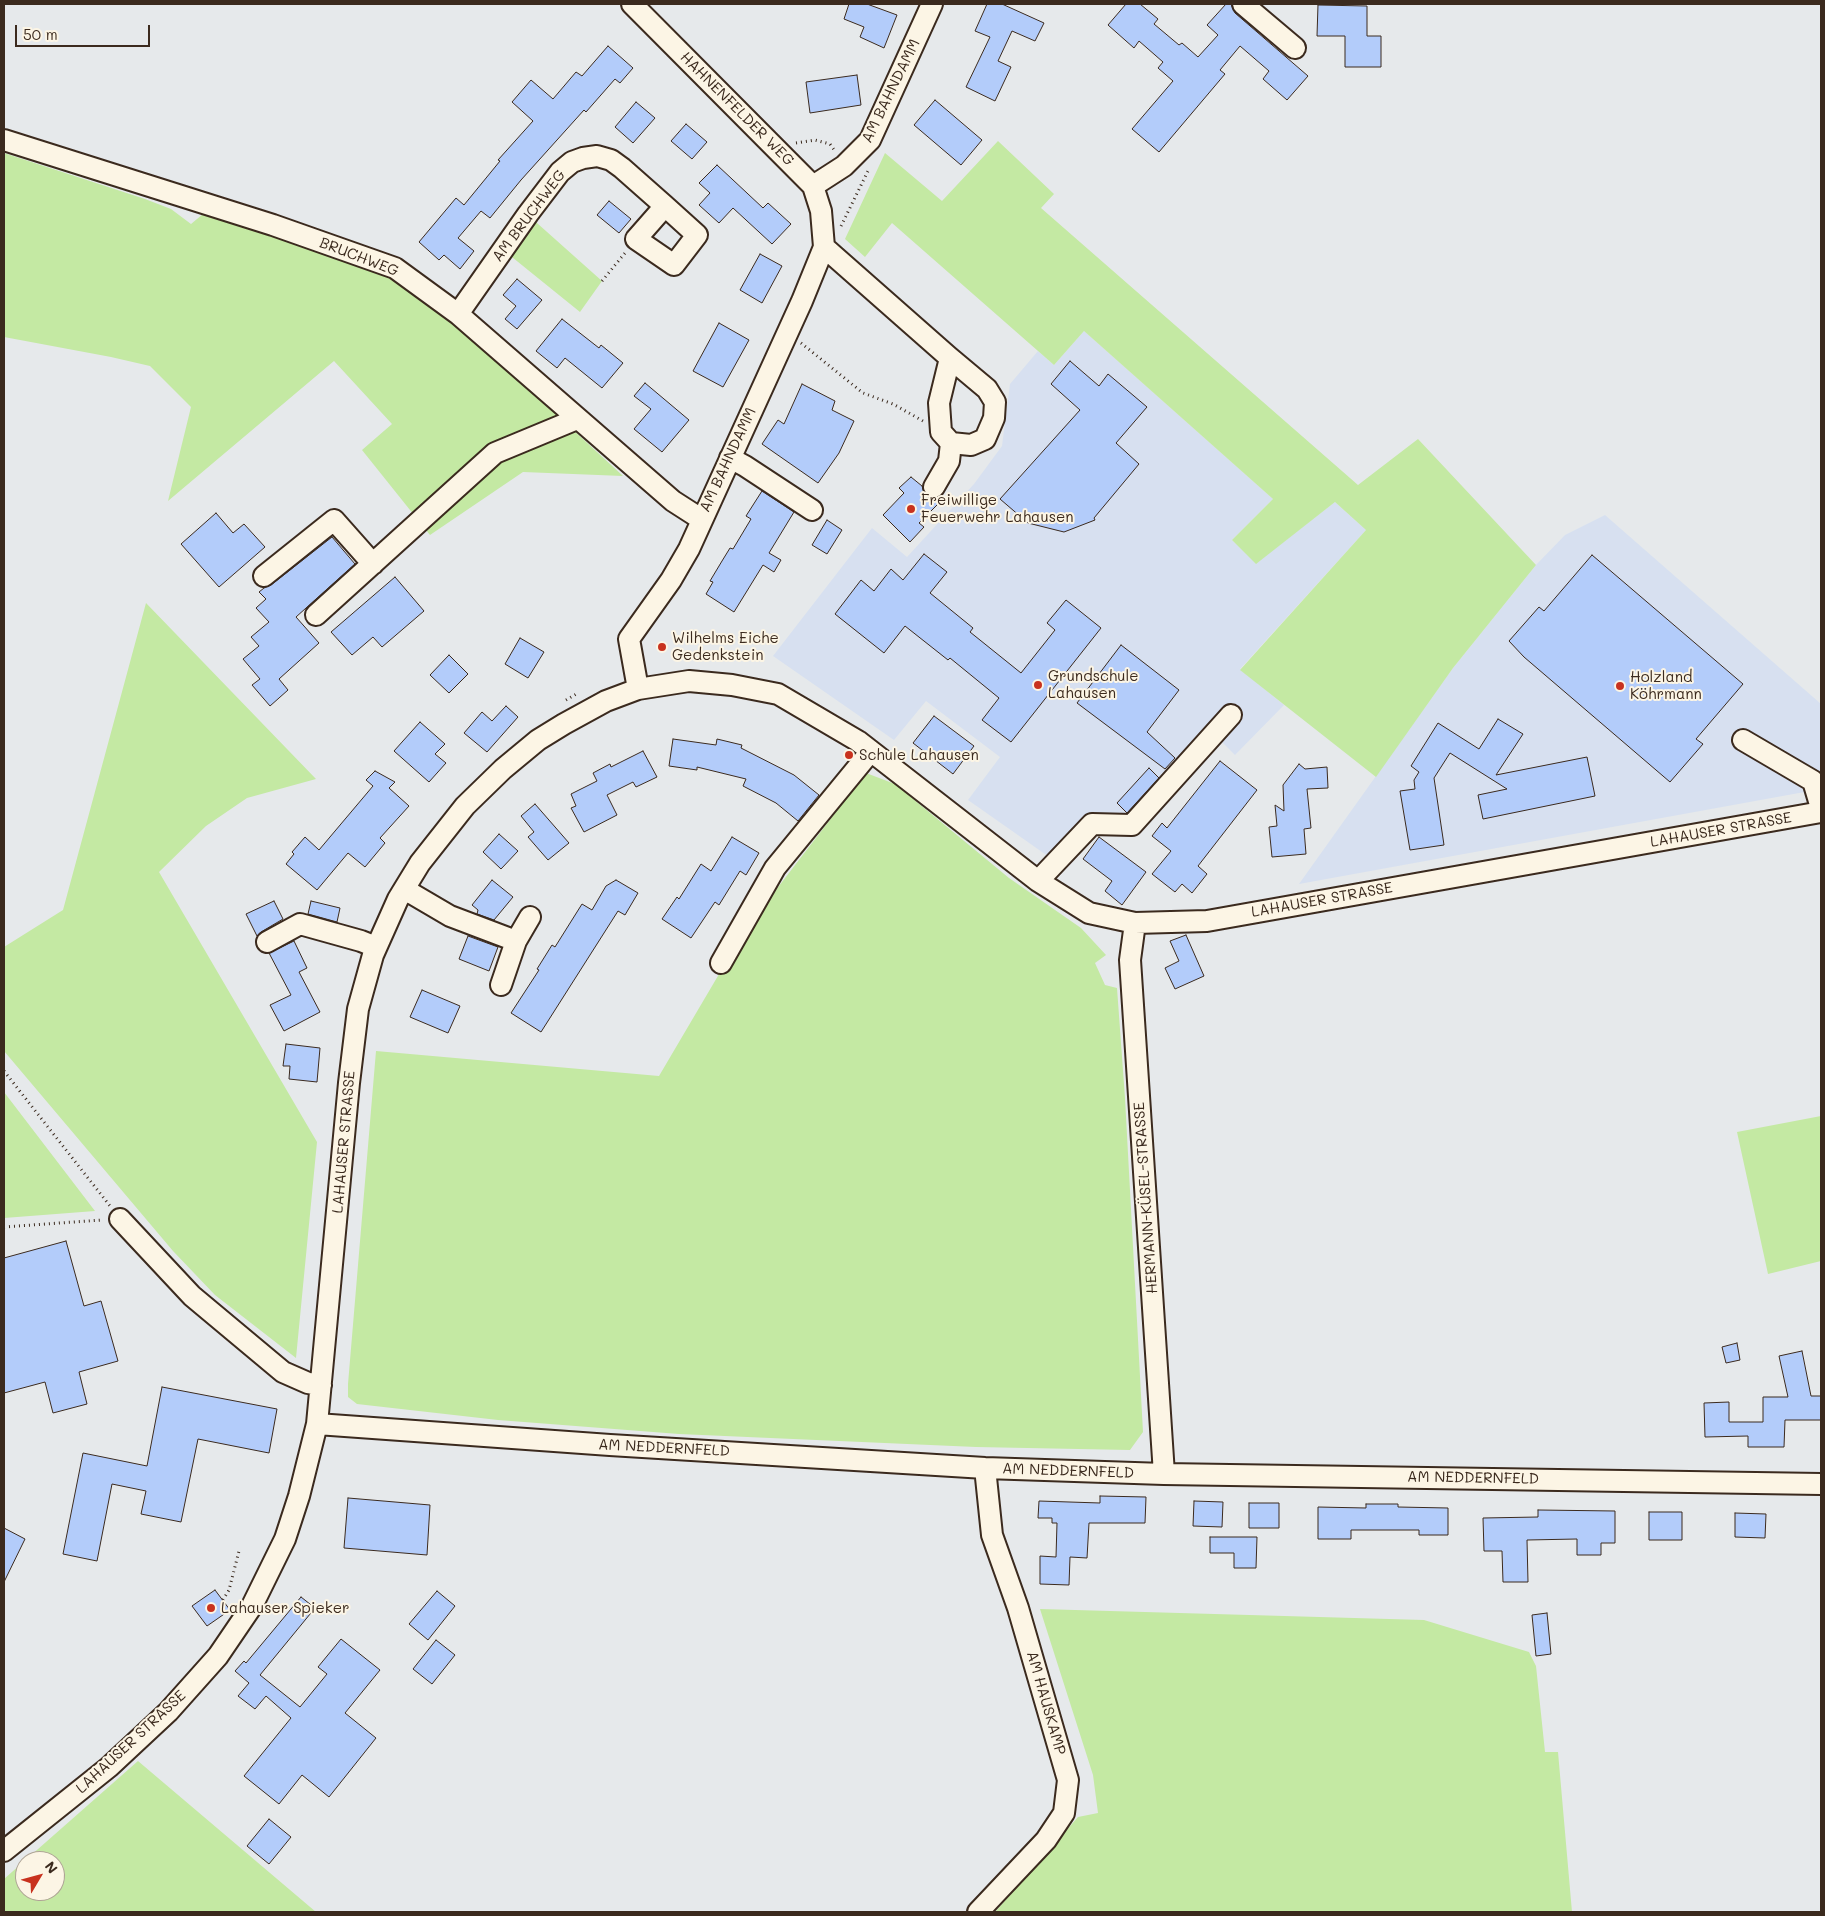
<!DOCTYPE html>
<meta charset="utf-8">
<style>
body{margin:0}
#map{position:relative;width:1825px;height:1916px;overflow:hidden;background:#e6e9eb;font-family:Mali,sans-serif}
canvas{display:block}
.frame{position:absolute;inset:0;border:5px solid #3b2a1e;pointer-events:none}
.north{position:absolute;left:15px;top:1851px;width:50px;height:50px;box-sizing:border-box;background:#fcf5e5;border:1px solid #afa495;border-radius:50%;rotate:53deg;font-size:14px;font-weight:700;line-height:20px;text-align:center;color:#3b2a1e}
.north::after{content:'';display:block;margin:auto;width:18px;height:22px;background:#c8321e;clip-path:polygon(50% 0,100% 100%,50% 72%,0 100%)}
.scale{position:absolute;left:15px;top:25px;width:135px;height:22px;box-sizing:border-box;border:2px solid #3b2a1e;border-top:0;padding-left:6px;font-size:15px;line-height:18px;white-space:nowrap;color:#3b2a1e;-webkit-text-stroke:4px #fcf5e5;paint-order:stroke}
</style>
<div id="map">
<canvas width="1825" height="1916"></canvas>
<div class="frame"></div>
<div class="north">N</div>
<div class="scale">50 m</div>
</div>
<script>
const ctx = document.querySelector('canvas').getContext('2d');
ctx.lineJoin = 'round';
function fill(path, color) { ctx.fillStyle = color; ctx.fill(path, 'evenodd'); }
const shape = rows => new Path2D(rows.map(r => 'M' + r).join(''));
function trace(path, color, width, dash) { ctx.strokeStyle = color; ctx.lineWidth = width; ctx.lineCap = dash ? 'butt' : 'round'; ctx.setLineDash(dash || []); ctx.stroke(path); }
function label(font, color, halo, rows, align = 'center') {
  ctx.font = font + ' Mali,sans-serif'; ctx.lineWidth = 4; ctx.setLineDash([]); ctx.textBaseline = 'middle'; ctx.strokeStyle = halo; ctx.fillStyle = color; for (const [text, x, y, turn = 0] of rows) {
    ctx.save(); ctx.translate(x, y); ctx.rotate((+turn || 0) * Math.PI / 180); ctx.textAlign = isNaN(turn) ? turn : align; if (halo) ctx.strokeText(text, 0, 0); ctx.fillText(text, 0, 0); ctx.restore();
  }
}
fill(shape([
 [1084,331,1273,499,1232,540,1256,563,1335,502,1366,530,1240,669,1284,705,1235,755,1220,740,1138,831,1093,829,1062,866,968,800,1000,757,926,701,894,740,773,656,872,528,907,557,974,484,1002,446,1010,384,1038,351,1054,365],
 [1605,515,1821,704,1821,789,1299,884,1453,668,1536,565,1565,535]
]), '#d7e0f0');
fill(shape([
 [998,141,1054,194,1041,208,1358,485,1418,439,1536,565,1453,668,1376,777,1240,670,1366,530,1335,502,1256,564,1232,540,1273,499,1084,331,1054,365,892,223,865,257,845,239,885,153,942,201],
 [4,153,145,199,171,209,191,224,203,214,389,275,451,317,623,476,523,472,430,535,362,450,392,424,334,361,168,501,191,407,150,366,111,357,4,337],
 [528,215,602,281,580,312,502,249],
 [146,603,316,779,247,798,206,826,159,872,317,1142,296,1358,215,1295,173,1251,4,1051,4,947,63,910],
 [866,773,895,784,1009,878,1081,928,1106,955,1095,963,1105,985,1117,988,1125,1098,1143,1432,1130,1450,976,1447,679,1434,498,1420,357,1404,348,1397,348,1384,376,1051,659,1076,745,930],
 [4,1092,95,1211,4,1218],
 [1821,1116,1821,1261,1768,1274,1737,1132],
 [1040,1609,1424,1620,1529,1652,1536,1666,1545,1752,1558,1752,1572,1912,995,1912,1078,1817,1098,1813,1093,1775],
 [138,1761,316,1912,4,1912,4,1879],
 [25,1861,55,1861,55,1891,25,1891]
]), '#c4e9a3');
const building = shape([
 [849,4,867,4,897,15,884,48,860,37,864,27,844,19,849,4],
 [987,4,1002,4,1044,23,1035,41,1012,31,998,61,1011,67,995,101,966,87,990,37,975,31,987,4],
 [1126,4,1140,4,1158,19,1154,24,1179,45,1182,43,1198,57,1218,35,1207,25,1226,4,1231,4,1235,13,1308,76,1287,100,1263,79,1269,71,1240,46,1220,70,1225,74,1159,152,1132,129,1173,81,1158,68,1163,62,1139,41,1134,48,1108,25,1126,4],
 [1318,5,1367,6,1367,36,1381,36,1381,67,1345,67,1345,36,1317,36,1318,5],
 [608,46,633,68,620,83,615,79,586,112,584,110,521,180,490,218,481,211,458,238,474,251,460,269,444,255,439,260,419,242,456,198,464,205,500,161,498,160,533,121,512,102,531,80,553,99,576,72,582,76,608,46],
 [857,75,861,105,810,113,806,82,857,75],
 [935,100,982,140,961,165,914,125,935,100],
 [636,102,655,118,633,143,615,127,636,102],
 [686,124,707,142,692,159,671,141,686,124],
 [717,165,763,208,768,203,791,224,772,244,733,208,719,223,699,205,710,193,699,183,717,165],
 [609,201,631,219,619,233,597,215,609,201],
 [760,254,782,266,762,303,740,290,760,254],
 [517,279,542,300,517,329,505,319,516,306,503,295,517,279],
 [562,319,599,348,601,345,623,363,602,388,565,358,557,368,536,351,562,319],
 [719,323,749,340,723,387,693,371,719,323],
 [1070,361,1099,386,1108,374,1147,407,1116,443,1139,464,1094,518,1095,520,1064,532,1028,523,1000,499,1080,410,1051,384,1070,361],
 [645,383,689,420,662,452,634,429,651,409,634,396,645,383],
 [802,384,835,401,832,410,854,421,839,453,818,483,762,444,778,420,784,424,802,384],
 [911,477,922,486,924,492,928,497,936,498,940,502,919,523,924,527,910,542,883,515,904,493,899,488,911,477],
 [762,491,794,512,769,553,781,560,774,572,763,565,734,612,706,594,713,582,710,581,722,561,730,548,733,549,751,519,746,516,762,491],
 [216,513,233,533,244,524,265,547,219,587,181,544,216,513],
 [827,520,842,530,827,554,812,545,827,520],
 [332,537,355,564,296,617,319,643,279,679,288,690,270,706,252,685,260,679,243,659,259,646,251,637,269,622,256,608,266,599,259,592,264,588,271,585,332,537],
 [924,554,947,572,930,593,973,628,970,632,1021,673,1055,630,1047,623,1066,600,1101,628,1011,742,982,720,999,698,950,658,948,660,905,626,884,653,835,614,861,580,874,591,891,569,903,580,924,554],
 [1592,555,1743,684,1696,739,1703,744,1670,782,1524,657,1509,641,1539,607,1544,611,1592,555],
 [395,577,424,611,382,647,373,637,352,655,331,632,395,577],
 [520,638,544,652,528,678,505,664,520,638],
 [1121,645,1179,690,1147,732,1175,758,1165,769,1077,703,1121,645],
 [449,655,468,674,449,693,430,675,449,655],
 [506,706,518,717,487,752,464,733,482,712,492,721,506,706],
 [934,716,974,746,953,774,913,743,934,716],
 [1498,719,1523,734,1496,775,1587,757,1595,796,1483,819,1478,795,1507,789,1450,753,1434,778,1444,845,1410,850,1400,791,1415,789,1414,780,1419,772,1411,766,1438,723,1479,749,1498,719],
 [420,722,445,744,435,754,446,763,429,782,394,751,420,722],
 [673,739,716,745,717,739,742,745,741,748,794,775,819,795,798,821,776,803,743,786,746,779,697,767,697,770,669,766,673,739],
 [643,751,657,777,636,787,633,782,607,795,617,815,584,832,571,808,576,806,571,794,597,781,593,773,610,764,611,767,643,751],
 [1220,761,1257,790,1198,866,1207,874,1192,893,1182,884,1175,892,1152,874,1171,851,1152,836,1162,823,1167,828,1220,761],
 [1299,764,1305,769,1327,767,1328,788,1307,789,1311,828,1304,829,1306,854,1272,857,1269,827,1277,826,1275,805,1284,811,1283,785,1299,764],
 [1149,768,1159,778,1127,813,1117,803,1149,768],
 [375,771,395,782,389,788,409,806,380,838,385,843,365,867,348,853,317,890,286,864,294,854,292,852,305,837,319,850,373,786,366,780,375,771],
 [535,804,569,843,548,860,528,837,534,832,521,816,535,804],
 [499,834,518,851,501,869,483,852,499,834],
 [732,837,759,853,746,875,740,871,719,905,715,902,691,938,662,919,677,897,679,899,701,864,711,871,732,837],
 [1099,837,1146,872,1122,905,1105,891,1112,881,1083,859,1099,837],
 [492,880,513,897,494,920,477,914,478,910,472,905,492,880],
 [616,880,638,893,625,915,618,911,541,1032,511,1013,539,970,537,969,552,945,555,947,582,904,592,910,606,886,616,880],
 [274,901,283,919,261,932,257,936,246,914,274,901],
 [311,901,340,908,337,922,308,914,311,901],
 [1186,935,1204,976,1175,989,1165,968,1179,961,1170,941,1186,935],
 [468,936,498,947,489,971,459,959,468,936],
 [294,941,307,968,299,972,320,1012,284,1031,270,1005,291,995,269,953,294,941],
 [422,990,460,1006,448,1033,410,1017,422,990],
 [286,1044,320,1048,317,1082,289,1079,290,1066,283,1066,286,1044],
 [66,1241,84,1306,101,1301,118,1361,79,1372,87,1404,53,1413,45,1382,4,1393,4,1258,66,1241],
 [1737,1343,1740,1360,1726,1363,1722,1347,1737,1343],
 [1802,1351,1811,1396,1821,1396,1821,1420,1785,1420,1784,1447,1748,1447,1748,1436,1705,1437,1704,1403,1729,1402,1729,1422,1763,1422,1763,1397,1788,1397,1779,1356,1802,1351],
 [162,1387,277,1409,269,1453,198,1439,181,1522,141,1514,146,1491,112,1484,97,1561,63,1554,83,1453,147,1466,162,1387],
 [1100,1496,1146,1497,1145,1523,1089,1523,1087,1558,1070,1557,1069,1585,1040,1584,1040,1556,1056,1557,1057,1523,1052,1523,1052,1518,1038,1518,1039,1501,1100,1503,1100,1496],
 [348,1498,430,1505,427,1555,344,1548,348,1498],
 [1194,1501,1223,1502,1222,1527,1193,1526,1194,1501],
 [1249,1503,1279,1503,1279,1528,1249,1528,1249,1503],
 [1366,1504,1398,1504,1398,1507,1448,1508,1448,1535,1419,1535,1419,1530,1351,1530,1351,1539,1318,1539,1318,1507,1366,1508,1366,1504],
 [1538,1510,1615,1511,1615,1543,1601,1543,1601,1555,1577,1555,1577,1539,1527,1540,1528,1582,1503,1582,1502,1551,1484,1551,1483,1518,1538,1517,1538,1510],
 [1649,1512,1682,1512,1682,1540,1649,1540,1649,1512],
 [1735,1513,1766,1514,1765,1538,1735,1537,1735,1513],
 [4,1528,25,1539,4,1582,4,1528],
 [1210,1537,1257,1537,1256,1568,1234,1568,1234,1553,1210,1553,1210,1537],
 [215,1590,230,1610,207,1626,192,1606,215,1590],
 [437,1591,455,1606,428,1640,409,1624,437,1591],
 [301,1597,315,1608,260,1675,300,1707,327,1674,318,1667,341,1639,380,1670,345,1713,376,1738,329,1797,302,1775,279,1804,244,1776,291,1718,266,1696,255,1709,238,1696,249,1683,235,1671,244,1661,246,1663,301,1597],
 [1547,1613,1551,1654,1536,1656,1532,1615,1547,1613],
 [436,1640,455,1655,432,1684,413,1669,436,1640],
 [269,1819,291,1837,269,1864,247,1846,269,1819]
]);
fill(building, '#b3ccfa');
trace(building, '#3b2a1e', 1);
const minor = shape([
 [632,4,813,186,821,211,824,247,802,301,689,549,671,580,629,639,638,689],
 [1243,4,1295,48],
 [4,140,273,225,395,268,458,314,673,501,701,519],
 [813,186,844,166,870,140,932,4],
 [824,247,950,358],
 [458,314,528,214,560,172,572,162,583,158,597,156,611,160,622,168,665,206,697,235,674,265,636,239,665,206],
 [950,358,987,389,995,402,994,418,985,439,971,445,951,443,941,432,939,403,950,358],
 [730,458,745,466,812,510],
 [934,487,949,461,951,443],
 [264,576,334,520,373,564],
 [316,615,495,453,577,419],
 [1743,740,1813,781,1821,808],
 [1038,881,1092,824,1132,825,1231,715],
 [404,889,450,916,516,941,501,985],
 [1135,923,1130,960,1164,1474],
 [516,941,530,917],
 [267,942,300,924,361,941,376,947],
 [721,963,775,868,871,751],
 [120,1219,192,1296,283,1372,308,1383,321,1385],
 [317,1424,610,1445,985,1468,1164,1474,1821,1484],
 [4,1851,109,1767,168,1712,218,1656,252,1606,285,1539,299,1496,317,1424,349,1083,358,1009,373,955,398,899,420,863,465,806,503,769,538,740,564,724,606,701,638,689,689,681,732,685,778,694,858,741,1038,881,1089,913,1135,923,1207,921,1821,812],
 [978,1912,1046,1840,1064,1813,1068,1780,1018,1608,992,1535,985,1468]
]);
trace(minor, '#3b2a1e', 24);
trace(shape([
 [796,143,815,140,830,144,835,151],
 [841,226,869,169],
 [602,281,625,253],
 [801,343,863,393,893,404,923,421],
 [566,700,578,693],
 [4,1071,110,1206],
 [4,1227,102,1220],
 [223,1600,229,1590,239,1551]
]), '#3b2a1e', 3, [1, 4]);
trace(minor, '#fcf5e5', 20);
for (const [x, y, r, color] of [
 [911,509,5,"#c8321e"],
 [662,647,5,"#c8321e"],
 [1038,685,5,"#c8321e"],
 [1620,686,5,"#c8321e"],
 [849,755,5,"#c8321e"],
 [211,1608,5,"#c8321e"]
]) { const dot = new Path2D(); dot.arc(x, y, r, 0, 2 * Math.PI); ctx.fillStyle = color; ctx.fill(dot); trace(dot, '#fcf5e5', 2); }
label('15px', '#3b2a1e', '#fcf5e5', [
 ["AM BAHNDAMM",891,91,-64],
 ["HAHNENFELDER WEG",737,109,45],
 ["AM BRUCHWEG",529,216,-53],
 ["BRUCHWEG",359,257,21],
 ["AM BAHNDAMM",728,460,-65],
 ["LAHAUSER STRASSE",1721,830,-10],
 ["LAHAUSER STRASSE",1322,900,-10],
 ["LAHAUSER STRASSE",344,1142,-85],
 ["HERMANN-KÜSEL-STRASSE",1146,1198,-94],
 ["AM NEDDERNFELD",664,1448,3],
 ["AM NEDDERNFELD",1068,1471,2],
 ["AM NEDDERNFELD",1473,1478,1],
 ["AM HAUSKAMP",1046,1703,74],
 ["LAHAUSER STRASSE",131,1742,-43]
]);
label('15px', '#3b2a1e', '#fcf5e5', [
 ["Freiwillige",921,500],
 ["Feuerwehr Lahausen",921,517],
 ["Wilhelms Eiche",672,638],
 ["Gedenkstein",672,655],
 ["Grundschule",1048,676],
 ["Lahausen",1048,693],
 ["Holzland",1630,677],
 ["Köhrmann",1630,694],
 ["Schule Lahausen",859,755],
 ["Lahauser Spieker",221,1608]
], 'left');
</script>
